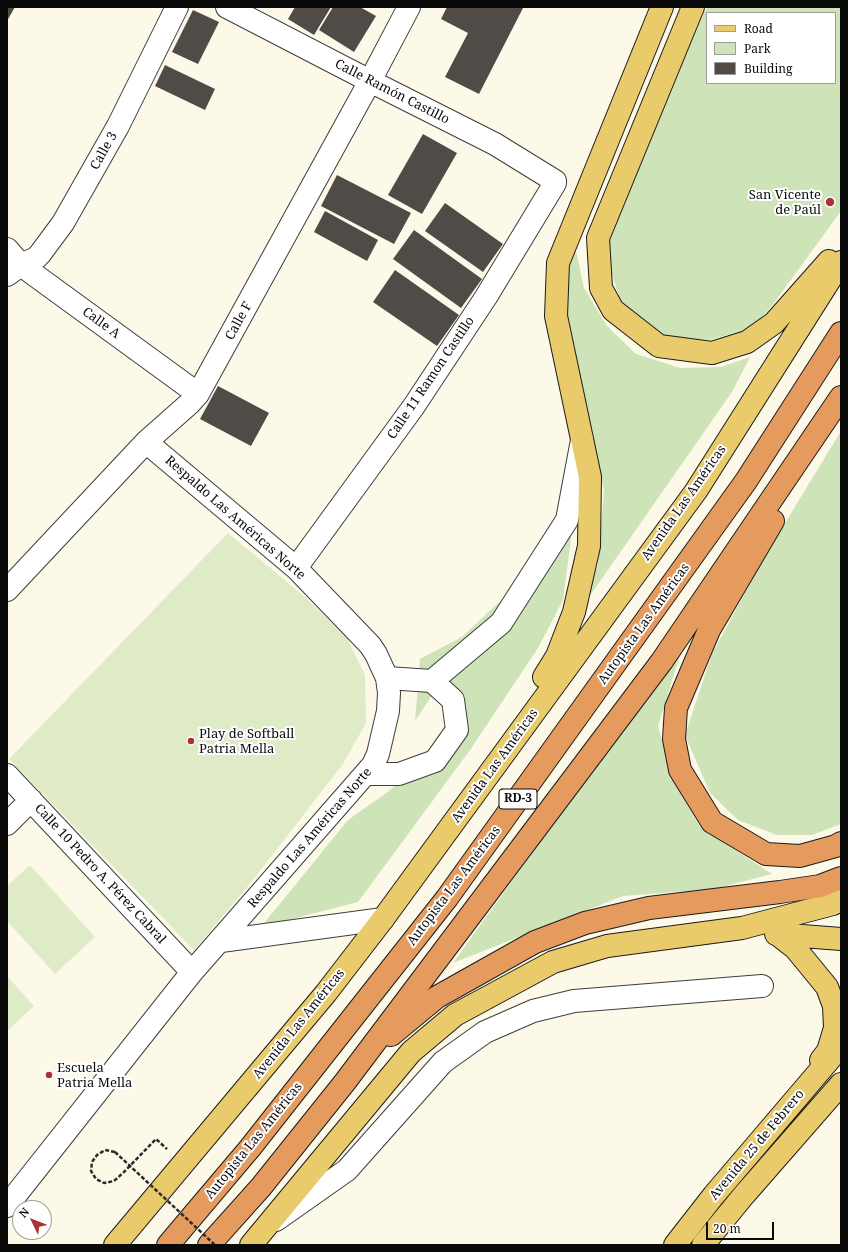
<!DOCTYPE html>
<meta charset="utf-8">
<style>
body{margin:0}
#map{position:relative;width:848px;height:1252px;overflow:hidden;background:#fdf9e9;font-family:"Noto Serif",serif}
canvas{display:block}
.frame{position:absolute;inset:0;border:8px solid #0a0a0a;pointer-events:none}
.legend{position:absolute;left:706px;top:12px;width:130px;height:72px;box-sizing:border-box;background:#fff;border:1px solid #9d9d9d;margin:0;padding:5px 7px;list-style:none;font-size:12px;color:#0a0a0a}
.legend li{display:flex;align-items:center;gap:8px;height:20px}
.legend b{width:20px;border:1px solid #9d9d9d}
.north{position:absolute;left:12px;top:1200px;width:40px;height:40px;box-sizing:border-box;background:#fff;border:1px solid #9d9d9d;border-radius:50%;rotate:313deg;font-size:11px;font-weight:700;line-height:16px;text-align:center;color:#0a0a0a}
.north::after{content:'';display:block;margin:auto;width:14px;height:18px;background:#aa3137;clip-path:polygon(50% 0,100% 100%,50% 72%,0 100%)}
.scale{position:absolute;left:706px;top:1222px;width:68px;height:18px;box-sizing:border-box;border:2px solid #0a0a0a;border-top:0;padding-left:5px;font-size:12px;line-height:14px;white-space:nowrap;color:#0a0a0a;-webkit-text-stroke:3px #fff;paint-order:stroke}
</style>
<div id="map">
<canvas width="848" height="1252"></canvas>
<div class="frame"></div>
<ul class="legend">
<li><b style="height:5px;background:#eacb6b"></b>Road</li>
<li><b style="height:11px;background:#cee3b7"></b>Park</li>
<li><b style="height:11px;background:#514b47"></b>Building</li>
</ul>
<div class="north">N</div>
<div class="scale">20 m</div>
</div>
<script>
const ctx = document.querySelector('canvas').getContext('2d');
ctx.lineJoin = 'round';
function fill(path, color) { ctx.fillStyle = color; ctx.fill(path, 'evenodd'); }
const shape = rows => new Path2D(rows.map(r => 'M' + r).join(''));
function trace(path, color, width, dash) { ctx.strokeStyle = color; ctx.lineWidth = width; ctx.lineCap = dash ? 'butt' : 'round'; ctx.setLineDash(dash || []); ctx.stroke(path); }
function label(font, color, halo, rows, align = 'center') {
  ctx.font = font + ' "Noto Serif",serif'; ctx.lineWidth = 4; ctx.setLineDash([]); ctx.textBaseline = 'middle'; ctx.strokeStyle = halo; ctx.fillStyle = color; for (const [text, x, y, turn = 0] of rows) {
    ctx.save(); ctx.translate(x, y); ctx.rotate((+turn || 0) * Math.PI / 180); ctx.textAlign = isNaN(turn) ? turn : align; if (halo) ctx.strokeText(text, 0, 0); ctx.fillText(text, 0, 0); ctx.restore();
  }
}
fill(shape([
 [709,7,841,8,841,211,774,303,753,328,709,340,659,336,621,301,609,267,606,240,705,10],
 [707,13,835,13,835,83,707,83],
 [575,246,584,288,607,326,636,354,680,368,721,367,750,357,732,392,580,610,598,565,604,490,583,394,563,316,567,266],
 [841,431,841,824,812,835,777,835,738,820,710,793,685,735,712,654,765,556],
 [573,523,563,600,538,648,470,750,358,902,261,927,348,820,389,791,441,744,449,709,440,683,415,721,420,659,462,637,530,573],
 [684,642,658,726,675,784,700,827,772,874,714,889,623,896,453,963]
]), '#cee3b7');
fill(shape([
 [228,533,305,597,347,638,365,675,366,723,343,764,249,885,194,950,9,759],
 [30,865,95,937,55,974,7,921,7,886],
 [7,976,34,1006,7,1031]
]), '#dfebc7');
fill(shape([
 [7,7,15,7,7,21],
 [295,7,331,7,314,35,288,19],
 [333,7,360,7,376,16,354,52,319,30],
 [447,7,520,7,523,8,479,94,445,77,468,33,441,19],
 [193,10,219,22,198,64,172,52],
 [165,65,215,89,205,110,155,86],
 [423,134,457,153,422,214,388,195],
 [337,175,411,213,394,244,321,206],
 [445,203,503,244,483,272,425,231],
 [325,211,378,240,367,261,314,232],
 [414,230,482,279,461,308,393,259],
 [395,270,459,315,437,346,373,302],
 [218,386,269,413,251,446,200,419]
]), '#514b47');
const minor = shape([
 [227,7,370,81,495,144,555,181,555,183,486,297,414,406,296,568],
 [7,249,21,265,198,394],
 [7,275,21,265,36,258,40,254,63,223,118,126,177,7],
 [7,590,146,442,190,403,198,394,370,81,409,7],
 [432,681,501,623,567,520,582,440],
 [366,774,399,774,435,761,457,730,453,700,432,681,387,678],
 [7,775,192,972],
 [7,824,31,800],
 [221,941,383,919],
 [7,1206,192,972,373,765,378,754,388,711,389,693,387,678,376,654,370,645,296,568,146,442],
 [276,1220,347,1170,443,1062,485,1032,533,1011,574,1001,762,986]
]);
const major = shape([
 [693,7,598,238,601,288,613,310,659,346,712,353,747,342,774,323,829,261],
 [544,677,557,656,574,612,589,546,590,477,556,316,558,263,662,7],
 [776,934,841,939],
 [777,934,795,948,827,987,834,1006,835,1028,828,1051,821,1060],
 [115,1245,326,993,383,919,696,491,841,262],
 [251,1245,411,1052,455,1015,553,962,607,946,742,928,833,904,841,900],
 [675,1245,714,1195,841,1046],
 [703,1245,744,1195,841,1084]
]);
const highway = shape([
 [773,521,709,630,676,708,674,739,680,770,712,822,766,854,800,856,836,846,841,843],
 [391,1035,437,997,535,942,585,923,649,908,780,892,820,886,841,878],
 [168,1245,250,1148,447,898,746,481,841,333],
 [209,1245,261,1187,345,1082,662,661,841,397]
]);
trace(minor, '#3d3d3d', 24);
trace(major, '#1b1b1b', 24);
trace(highway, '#1b1b1b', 24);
trace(shape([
 [115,1152,105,1150,97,1155,92,1162,91,1171,96,1179,104,1183,114,1181,123,1173,156,1139,167,1149]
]), '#2c2c2c', 2.5, [4, 2]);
trace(minor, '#fff', 22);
trace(major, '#eacb6b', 22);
trace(highway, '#e59b5e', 22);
trace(shape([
 [115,1152,215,1245]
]), '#2c2c2c', 2.5, [4, 2]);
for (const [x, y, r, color] of [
 [830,202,5,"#aa3137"],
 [191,741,4,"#aa3137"],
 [49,1075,4,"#aa3137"]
]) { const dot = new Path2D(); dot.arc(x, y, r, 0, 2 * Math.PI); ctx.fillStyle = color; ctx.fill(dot); trace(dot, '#fff', 1.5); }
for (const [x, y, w] of [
 [518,799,38]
]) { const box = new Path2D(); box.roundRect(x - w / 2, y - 10, w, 20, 3); ctx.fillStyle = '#fff'; ctx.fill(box); trace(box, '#0a0a0a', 1); }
label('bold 12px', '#0a0a0a', null, [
 ["RD-3",518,799]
]);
label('13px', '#0a0a0a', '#fff', [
 ["Calle Ramón Castillo",392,92,27],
 ["Calle 3",104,151,-61],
 ["Calle F",239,321,-61],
 ["Calle A",101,323,36],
 ["Calle 11 Ramon Castillo",431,378,-56],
 ["Avenida Las Américas",684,503,-55],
 ["Respaldo Las Américas Norte",235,518,41],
 ["Autopista Las Américas",644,624,-54],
 ["Avenida Las Américas",495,766,-54],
 ["Respaldo Las Américas Norte",310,838,-49],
 ["Calle 10 Pedro A. Pérez Cabral",100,874,47],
 ["Autopista Las Américas",454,886,-53],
 ["Avenida Las Américas",299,1024,-51],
 ["Autopista Las Américas",254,1141,-51],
 ["Avenida 25 de Febrero",757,1145,-50]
]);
label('13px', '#0a0a0a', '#fff', [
 ["San Vicente",821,195,"right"],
 ["de Paúl",821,210,"right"],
 ["Play de Softball",199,734],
 ["Patria Mella",199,749],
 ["Escuela",57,1068],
 ["Patria Mella",57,1083]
], 'left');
</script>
